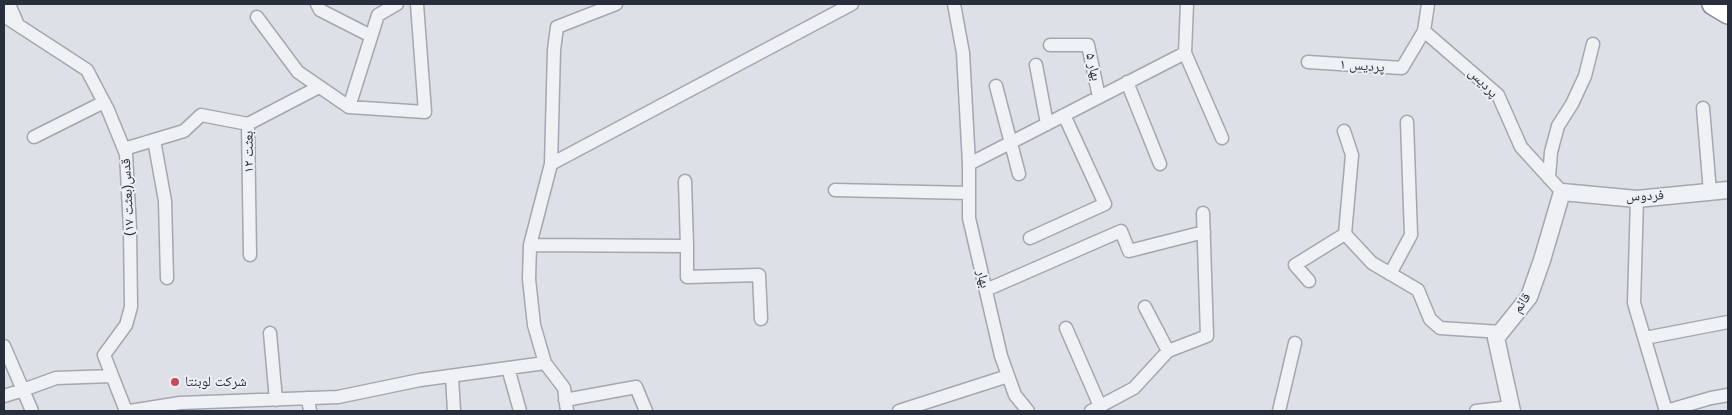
<!DOCTYPE html>
<meta charset="utf-8">
<style>
body{margin:0}
#map{position:relative;width:1732px;height:415px;overflow:hidden;background:#dde0e6;font-family:"Noto Sans",sans-serif}
canvas{display:block}
.frame{position:absolute;inset:0;border:5px solid #282e3b;pointer-events:none}
</style>
<div id="map">
<canvas width="1732" height="415"></canvas>
<div class="frame"></div>
</div>
<script>
const ctx = document.querySelector('canvas').getContext('2d');
ctx.lineJoin = 'round';
const shape = rows => new Path2D(rows.map(r => 'M' + r).join(''));
function trace(path, color, width, dash) { ctx.strokeStyle = color; ctx.lineWidth = width; ctx.lineCap = dash ? 'butt' : 'round'; ctx.setLineDash(dash || []); ctx.stroke(path); }
function label(font, color, halo, rows, align = 'center') {
  ctx.font = font + ' "Noto Sans","Noto Naskh Arabic",sans-serif'; ctx.lineWidth = 4; ctx.setLineDash([]); ctx.textBaseline = 'middle'; ctx.strokeStyle = halo; ctx.fillStyle = color; for (const [text, x, y, turn = 0] of rows) {
    ctx.save(); ctx.translate(x, y); ctx.rotate((+turn || 0) * Math.PI / 180); ctx.textAlign = isNaN(turn) ? turn : align; if (halo) ctx.strokeText(text, 0, 0); ctx.fillText(text, 0, 0); ctx.restore();
  }
}
const minor = shape([
 [9,4,18,25],
 [317,4,320,10,371,36],
 [954,4,963,53,969,164,969,218,1001,356,1015,395,1028,411],
 [1428,4,1424,31,1498,95,1521,147,1562,192],
 [4,16,87,70,108,110,126,154,130,229,131,307,126,325,104,355,126,411],
 [257,17,298,72,349,107,425,112,417,4],
 [1050,45,1088,45,1099,97],
 [1185,53,1187,4],
 [1308,62,1402,68,1424,31],
 [1036,65,1047,124],
 [1127,82,1160,164],
 [996,86,1019,174],
 [349,107,378,15,397,4],
 [1703,108,1710,192],
 [248,124,319,87],
 [1344,131,1352,155,1345,234,1372,263,1418,290,1430,319,1440,328,1501,332],
 [34,137,104,102],
 [154,140,165,201,167,278],
 [124,149,184,131,201,115,248,124,250,255],
 [551,164,852,4],
 [969,164,1185,53,1222,138],
 [1549,178,1551,152,1558,126,1572,104,1585,76,1593,44],
 [685,181,687,246],
 [835,190,969,193],
 [1637,199,1634,303,1666,411],
 [1030,238,1105,204,1064,115],
 [530,245,687,246,687,277,759,275,761,319],
 [1390,274,1411,235,1407,122],
 [1309,281,1295,265,1345,234],
 [986,290,1121,231,1129,251,1204,232],
 [1145,307,1168,351],
 [1066,328,1100,406],
 [270,333,276,400],
 [1645,338,1728,322],
 [4,346,23,390,56,378,112,376],
 [545,363,534,325,529,279,530,245,551,164,554,50,557,27,616,4],
 [508,368,520,411],
 [452,377,454,411],
 [4,396,23,390,32,411],
 [308,398,310,411],
 [565,400,636,387,646,411],
 [130,411,180,403,338,397,420,380,545,363,564,388,567,411],
 [899,411,1008,376],
 [1091,411,1134,388,1168,351,1207,336,1203,213],
 [1279,411,1295,343],
 [1476,411,1511,407],
 [1666,411,1711,398,1728,395]
]);
const tertiary = shape([
 [1512,411,1496,338,1529,297,1542,260,1562,192,1637,199,1728,190]
]);
const trunk = shape([
 [1713,4,1728,13]
]);
trace(minor, '#a3a7af', 15);
trace(tertiary, '#a3a7af', 19);
trace(trunk, '#868d9b', 24);
trace(minor, '#eff1f4', 12);
trace(tertiary, '#eff1f4', 16);
trace(trunk, '#fff', 21);
for (const [x, y, r, color] of [
 [175,382,5,"#c34a58"]
]) { const dot = new Path2D(); dot.arc(x, y, r, 0, 2 * Math.PI); ctx.fillStyle = color; ctx.fill(dot); trace(dot, '#eceff4', 2); }
label('14px', '#282e3b', '#eceff4', [
 ["پرديس ۱",1362,66,4],
 ["بهار ۵",1093,67,77],
 ["پرديس",1483,83,45],
 ["بعثت ۱۲",249,152,-91],
 ["فردوس",1645,196,-2],
 ["قدس(بعثت ۱۷)",128,197,-93],
 ["بهار",983,279,77],
 ["قائم",1522,303,-56]
]);
label('14px', '#282e3b', '#eceff4', [
 ["شرکت لوبنتا",185,382]
], 'left');
</script>
